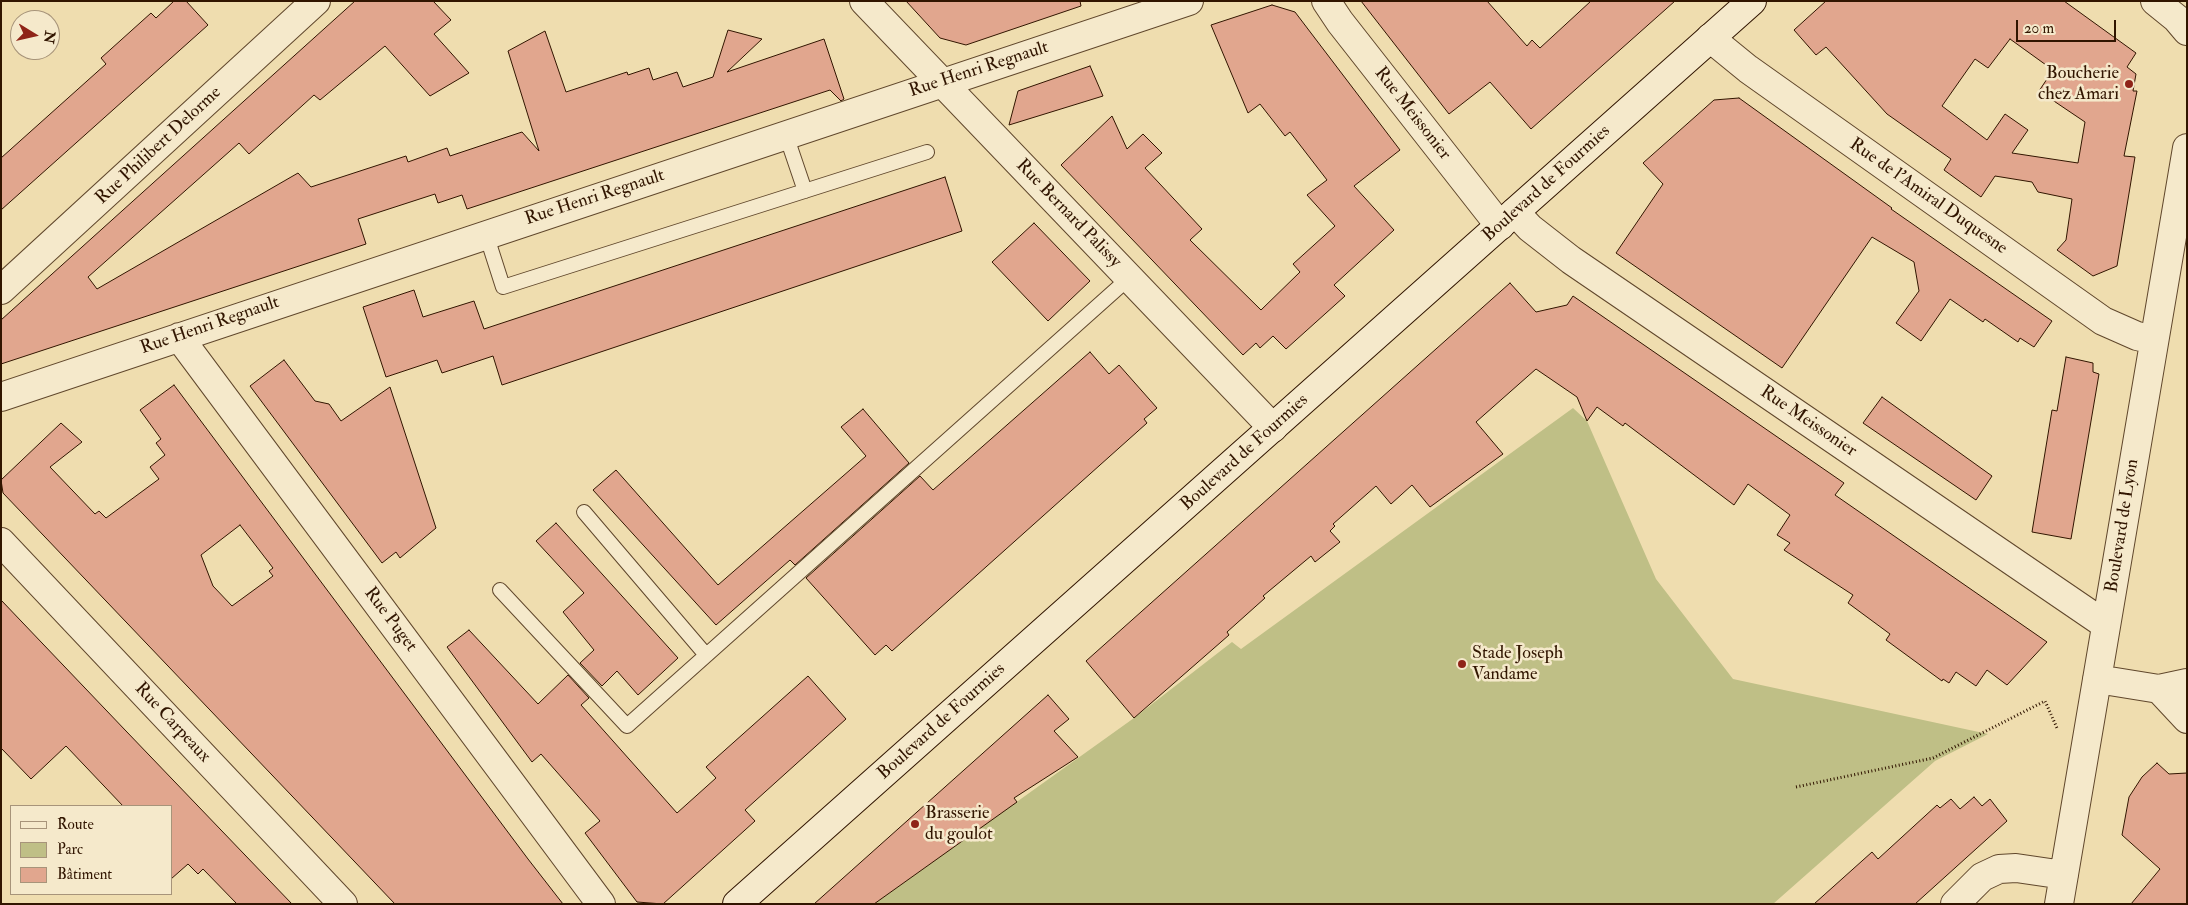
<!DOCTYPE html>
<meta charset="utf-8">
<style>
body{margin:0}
#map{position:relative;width:2188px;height:905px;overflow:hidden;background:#efddaf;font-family:"IM FELL Double Pica",serif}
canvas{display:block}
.frame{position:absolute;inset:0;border:2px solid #311500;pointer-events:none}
.legend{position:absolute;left:10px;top:805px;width:162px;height:90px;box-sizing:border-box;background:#f5e9cb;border:1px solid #a7947a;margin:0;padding:6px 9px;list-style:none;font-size:15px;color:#311500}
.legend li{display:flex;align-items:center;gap:10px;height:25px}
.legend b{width:25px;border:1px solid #a7947a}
.north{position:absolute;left:10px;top:10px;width:50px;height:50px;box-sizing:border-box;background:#f5e9cb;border:1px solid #a7947a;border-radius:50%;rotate:99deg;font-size:14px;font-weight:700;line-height:20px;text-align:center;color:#311500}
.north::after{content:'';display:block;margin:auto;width:18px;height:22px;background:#8f2418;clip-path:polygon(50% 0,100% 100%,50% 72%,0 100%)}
.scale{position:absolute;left:2016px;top:20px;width:100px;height:22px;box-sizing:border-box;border:2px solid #311500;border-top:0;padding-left:6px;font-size:15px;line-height:18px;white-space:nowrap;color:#311500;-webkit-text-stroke:4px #f5e9cb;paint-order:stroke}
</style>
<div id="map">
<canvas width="2188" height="905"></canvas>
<div class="frame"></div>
<ul class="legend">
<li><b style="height:6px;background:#f5e9cb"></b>Route</li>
<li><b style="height:14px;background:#bfbf86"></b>Parc</li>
<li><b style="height:14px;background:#e1a68e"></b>Bâtiment</li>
</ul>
<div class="north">N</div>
<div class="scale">20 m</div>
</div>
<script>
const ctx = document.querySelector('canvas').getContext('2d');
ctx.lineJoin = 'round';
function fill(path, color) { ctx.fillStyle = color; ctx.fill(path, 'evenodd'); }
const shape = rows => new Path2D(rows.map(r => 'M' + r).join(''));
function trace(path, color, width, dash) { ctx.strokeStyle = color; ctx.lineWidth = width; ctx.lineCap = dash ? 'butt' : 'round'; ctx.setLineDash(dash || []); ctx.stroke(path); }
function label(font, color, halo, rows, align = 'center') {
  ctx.font = font + ' "IM FELL Double Pica",serif'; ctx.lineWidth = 5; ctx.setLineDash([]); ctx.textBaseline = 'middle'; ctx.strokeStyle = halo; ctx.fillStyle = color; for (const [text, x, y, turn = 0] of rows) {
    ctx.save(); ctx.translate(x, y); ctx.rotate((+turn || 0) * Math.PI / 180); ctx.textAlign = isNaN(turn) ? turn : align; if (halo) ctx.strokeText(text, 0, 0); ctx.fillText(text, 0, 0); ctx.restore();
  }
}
fill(shape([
 [1573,408,1587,421,1656,579,1733,679,1988,734,1935,761,1773,904,874,904,1134,718,1232,642,1241,649]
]), '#bfbf86');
const building = shape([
 [174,1,186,1,208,25,1,210,1,158,106,64,101,58,151,13,156,18,174,1],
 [355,1,433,1,451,20,434,34,469,73,430,96,385,46,320,100,314,95,249,154,239,143,88,277,97,289,298,173,311,187,406,156,408,162,447,148,450,156,522,132,539,151,508,51,545,31,566,92,627,72,628,75,649,68,653,80,677,72,683,87,713,77,728,30,762,39,727,72,824,39,844,99,841,101,830,90,467,209,462,195,438,203,435,194,358,219,366,244,1,364,1,320,355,1],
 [906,1,1080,1,1081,6,966,45,940,38,906,1],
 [1361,1,1487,1,1527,46,1532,40,1540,48,1591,1,1675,1,1531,129,1490,82,1449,114,1361,1],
 [1826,1,2064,1,2136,53,2127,67,2136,74,2133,91,2137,91,2124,156,2135,157,2117,266,2093,276,2057,250,2066,240,2072,199,2038,192,2032,182,1995,176,1981,197,1944,170,1951,159,1887,114,1826,47,1816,55,1794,30,1826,1],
 [2010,39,2053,70,2039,91,2085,122,2078,163,2012,153,2028,130,2005,114,1987,140,1942,106,1975,59,1988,68,2010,39],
 [1272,5,1295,12,1400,150,1354,186,1394,230,1334,285,1345,296,1286,349,1273,336,1260,348,1256,343,1243,355,1061,165,1112,116,1127,149,1143,134,1162,153,1145,168,1202,229,1190,240,1261,310,1300,272,1293,264,1335,226,1307,195,1327,180,1290,132,1285,136,1260,104,1248,113,1211,25,1272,5],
 [1090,66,1103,96,1009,125,1018,91,1090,66],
 [1739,98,1892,208,1891,209,2052,321,2034,347,2020,338,2018,342,1985,319,1983,322,1950,299,1921,341,1896,323,1919,291,1914,262,1872,237,1782,368,1616,253,1663,184,1643,163,1714,100,1739,98],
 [945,177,962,231,502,385,493,356,442,373,437,360,386,377,363,307,414,290,423,317,474,301,484,329,945,177],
 [1034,223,1090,281,1048,321,992,262,1034,223],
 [1510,283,1536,312,1567,305,1573,296,1844,483,1835,495,2047,642,2007,685,1987,670,1976,686,1956,672,1949,683,1943,679,1942,681,1886,640,1890,634,1848,603,1853,595,1784,550,1790,543,1777,535,1790,515,1748,484,1734,505,1625,423,1623,426,1597,407,1587,421,1577,397,1536,369,1476,422,1503,454,1430,507,1412,485,1391,504,1376,486,1333,524,1335,526,1330,531,1340,542,1315,562,1311,556,1263,596,1265,598,1227,632,1229,635,1134,718,1086,661,1510,283],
 [1090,352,1109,374,1119,365,1157,408,1144,419,1147,423,892,651,886,645,875,655,806,578,920,476,933,490,1090,352],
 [2066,357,2093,363,2093,372,2099,374,2071,539,2032,532,2052,410,2057,411,2066,357],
 [284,360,315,401,329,404,341,421,390,387,436,528,400,558,396,552,382,563,250,386,284,360],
 [174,385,528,859,563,904,395,904,3,493,1,480,61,423,82,442,50,467,95,514,99,511,106,518,159,479,150,467,165,455,156,443,161,439,140,410,174,385],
 [240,525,273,568,269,571,273,576,232,606,213,586,201,555,240,525],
 [1882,397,1992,476,1976,500,1863,423,1882,397],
 [863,409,909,463,795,565,790,560,716,625,593,490,616,470,718,585,866,456,841,427,863,409],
 [556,523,678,658,638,695,617,671,602,686,580,663,594,650,563,612,584,593,536,541,556,523],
 [1,600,126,731,292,904,237,904,203,869,198,874,188,864,171,879,171,806,123,806,66,746,31,779,1,748,1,600],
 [469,630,538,704,568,675,589,698,581,705,677,813,716,778,706,767,808,676,846,719,745,810,755,821,663,904,637,902,585,833,600,821,541,754,532,762,447,647,469,630],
 [1048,695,1069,719,1054,731,1078,757,1014,798,1017,802,874,904,814,904,1048,695],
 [2157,763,2169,774,2187,773,2187,904,2131,904,2160,869,2122,835,2129,797,2142,777,2157,763],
 [1974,797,1982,806,1990,799,2007,821,1915,904,1814,904,1872,852,1878,859,1937,805,1940,808,1951,799,1960,809,1974,797]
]);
fill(building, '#e1a68e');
trace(building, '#311500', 1);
const lane = shape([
 [786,135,805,191],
 [486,234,503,287,927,152],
 [584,512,706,655],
 [500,590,627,726,1129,278]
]);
const street = shape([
 [864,1,1273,428],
 [1326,1,1340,22,1500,226],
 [2155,1,2176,18,2187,31],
 [1710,38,1748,69,2103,321,2137,336,2154,340],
 [1515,212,1530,228,1571,260,2106,625],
 [1,290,316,1],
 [179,337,601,904],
 [1,397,1189,1],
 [1,542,343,904],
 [2097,679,2159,689,2187,683],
 [2159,689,2187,719],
 [1955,904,1982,877,1999,869,2016,868,2064,875],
 [2059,904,2187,148]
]);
const secondary = shape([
 [737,904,1752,1]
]);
trace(lane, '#60472c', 16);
trace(street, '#60472c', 30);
trace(secondary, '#311500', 30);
trace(shape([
 [1796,787,1933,758,2045,701,2057,728]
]), '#311500', 3, [1, 2.5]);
trace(lane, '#f5e9cb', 14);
trace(street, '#f5e9cb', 28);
trace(secondary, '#f5e9cb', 28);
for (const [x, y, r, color] of [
 [2129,84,5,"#8f2418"],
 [1462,664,5,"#8f2418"],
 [915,824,5,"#8f2418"]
]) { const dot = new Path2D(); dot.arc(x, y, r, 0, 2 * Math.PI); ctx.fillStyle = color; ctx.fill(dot); trace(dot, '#f5e9cb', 2); }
label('18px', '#311500', '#f5e9cb', [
 ["Rue Henri Regnault",979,70,-18],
 ["Rue Meissonier",1412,114,52],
 ["Rue Philibert Delorme",159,146,-43],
 ["Boulevard de Fourmies",1547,184,-42],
 ["Rue de l'Amiral Duquesne",1928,197,35],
 ["Rue Henri Regnault",595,198,-18],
 ["Rue Bernard Palissy",1068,214,46],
 ["Rue Henri Regnault",210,326,-19],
 ["Rue Meissonier",1808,422,34],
 ["Boulevard de Fourmies",1245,453,-42],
 ["Boulevard de Lyon",2123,526,-81],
 ["Rue Puget",390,620,53],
 ["Boulevard de Fourmies",942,722,-42],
 ["Rue Carpeaux",172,723,47]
]);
label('18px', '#311500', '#f5e9cb', [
 ["Boucherie",2119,74,"right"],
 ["chez Amari",2119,95,"right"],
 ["Stade Joseph",1472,654],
 ["Vandame",1472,675],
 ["Brasserie",925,814],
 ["du goulot",925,835]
], 'left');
</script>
